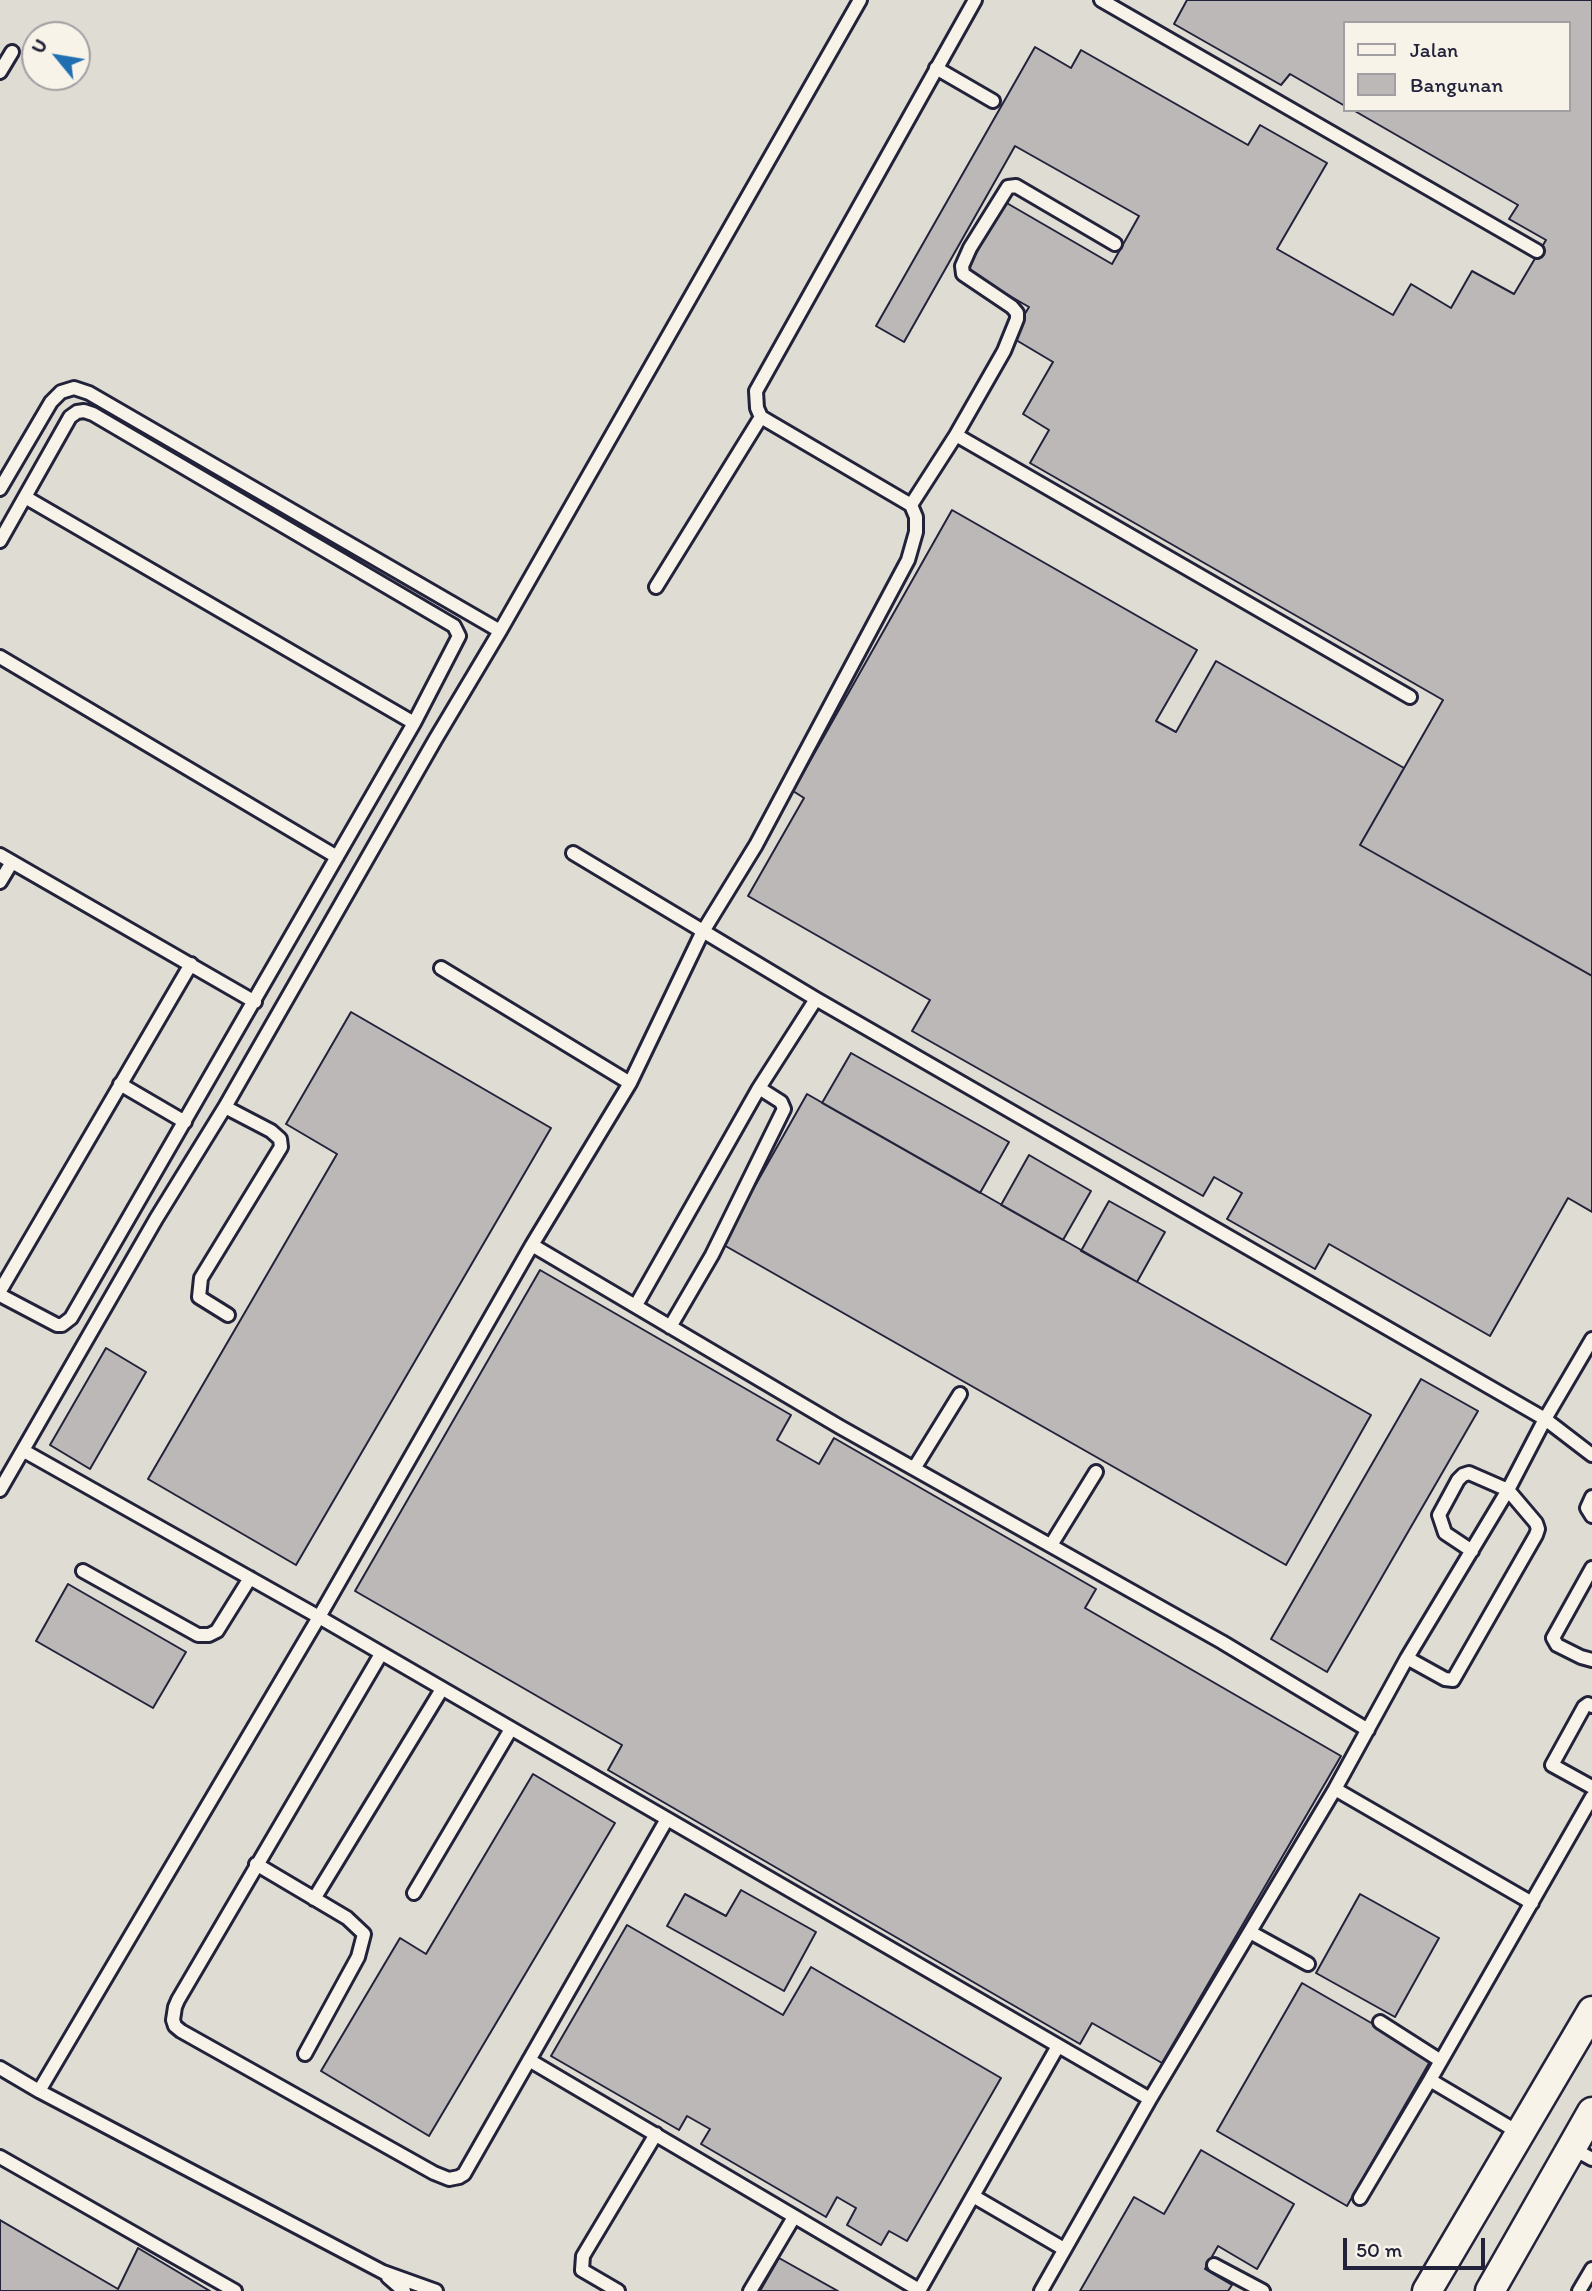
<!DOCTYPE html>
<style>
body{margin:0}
#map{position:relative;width:1592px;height:2291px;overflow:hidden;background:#eeebe1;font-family:Itim,sans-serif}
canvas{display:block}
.legend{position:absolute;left:1343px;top:21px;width:228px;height:91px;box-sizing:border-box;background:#f7f3e8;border:2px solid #a29fa3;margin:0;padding:9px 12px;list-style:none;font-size:21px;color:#22223b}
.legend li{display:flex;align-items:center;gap:14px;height:35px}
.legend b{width:35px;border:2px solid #a29fa3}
.north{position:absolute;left:21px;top:21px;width:70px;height:70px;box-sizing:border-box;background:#f7f3e8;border:2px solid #a29fa3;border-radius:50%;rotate:300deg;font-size:19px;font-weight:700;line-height:28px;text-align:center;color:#22223b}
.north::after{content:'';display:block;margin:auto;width:24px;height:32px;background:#1f6fb2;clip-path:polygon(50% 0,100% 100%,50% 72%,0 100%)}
.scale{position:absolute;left:1343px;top:2238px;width:142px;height:32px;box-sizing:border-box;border:4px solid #22223b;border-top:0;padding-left:9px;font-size:21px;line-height:24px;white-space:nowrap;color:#22223b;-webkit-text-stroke:5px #f7f3e8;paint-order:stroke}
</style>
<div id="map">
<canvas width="1592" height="2291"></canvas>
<ul class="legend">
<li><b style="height:9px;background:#f7f3e8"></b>Jalan</li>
<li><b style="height:19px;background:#bbb8b7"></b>Bangunan</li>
</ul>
<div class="north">U</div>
<div class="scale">50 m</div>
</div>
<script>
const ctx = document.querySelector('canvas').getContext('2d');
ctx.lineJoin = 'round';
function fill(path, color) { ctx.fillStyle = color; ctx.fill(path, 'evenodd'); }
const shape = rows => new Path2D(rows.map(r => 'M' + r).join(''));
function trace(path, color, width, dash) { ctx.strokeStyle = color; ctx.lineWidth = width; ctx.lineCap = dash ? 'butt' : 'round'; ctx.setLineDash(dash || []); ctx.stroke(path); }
fill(shape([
 [0,0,1592,0,1592,2291,0,2291],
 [1345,23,1569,23,1569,110,1345,110],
 [35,35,77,35,77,77,35,77]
]), '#dfdcd4');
const building = shape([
 [1187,0,1592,0,1592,976,1360,845,1443,700,1030,463,1049,430,1023,414,1053,362,1011,337,1029,307,966,271,1005,202,1112,264,1139,216,1015,146,904,342,876,326,1035,47,1071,68,1081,50,1248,145,1260,125,1327,163,1277,249,1393,315,1411,284,1451,308,1472,271,1514,294,1546,240,1509,219,1518,205,1353,110,1569,110,1569,23,1345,23,1345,106,1290,74,1281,85,1174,24,1187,0],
 [952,510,1197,650,1156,721,1176,732,1216,661,1404,768,1360,845,1592,976,1592,1212,1568,1198,1490,1336,1329,1244,1315,1269,1227,1219,1242,1193,1214,1177,1203,1196,912,1031,930,1000,748,896,804,798,793,791,952,510],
 [351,1012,551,1128,296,1565,148,1479,337,1154,286,1124,351,1012],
 [851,1053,1009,1142,980,1193,822,1103,851,1053],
 [807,1094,1371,1415,1286,1565,722,1244,807,1094],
 [1029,1155,1091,1191,1063,1240,1001,1205,1029,1155],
 [1109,1201,1165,1232,1137,1282,1081,1251,1109,1201],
 [540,1270,791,1415,777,1440,819,1464,834,1438,1096,1589,1085,1608,1341,1756,1162,2063,1092,2023,1080,2044,608,1770,622,1745,355,1591,540,1270],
 [106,1348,146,1372,90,1469,50,1445,106,1348],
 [1421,1379,1478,1411,1327,1672,1271,1639,1421,1379],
 [68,1584,186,1652,153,1708,36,1641,68,1584],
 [533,1774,615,1823,429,2136,321,2071,400,1938,426,1954,533,1774],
 [741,1890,816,1932,784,1991,667,1926,685,1894,726,1916,741,1890],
 [1360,1894,1439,1938,1395,2017,1316,1973,1360,1894],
 [627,1925,783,2015,811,1967,1001,2078,907,2241,889,2231,881,2245,847,2225,856,2208,837,2197,826,2217,701,2144,710,2129,687,2116,679,2130,551,2056,627,1925],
 [1302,1983,1432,2058,1347,2206,1217,2131,1302,1983],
 [1201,2150,1294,2204,1257,2269,1218,2246,1205,2269,1232,2285,1228,2291,1080,2291,1134,2197,1164,2214,1201,2150],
 [0,2220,118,2289,138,2248,210,2291,0,2291,0,2220],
 [779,2258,838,2291,760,2291,779,2258]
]);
fill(building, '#bbb8b7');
trace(building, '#22223b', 2);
const service = shape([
 [1101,0,1537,251],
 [936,68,993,101],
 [0,72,12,52],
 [956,435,1410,697],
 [0,489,51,402,61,392,74,388,89,393,500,631],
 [25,497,414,723],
 [911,505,761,417,757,408,756,391,975,0],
 [0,541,70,417,77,412,84,411,93,414,454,626,459,636,414,723,71,1318,62,1325,57,1325,0,1295],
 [656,587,761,417],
 [0,657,337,857],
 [573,853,816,999,1545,1419,1592,1455],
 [0,855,255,1002],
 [0,882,12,862],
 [441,968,630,1083],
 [120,1084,185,1122],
 [225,1107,271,1131,280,1139,281,1147,201,1278,199,1297,228,1315],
 [532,1245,840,1427,1222,1642,1368,1730],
 [0,1291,191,964],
 [636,1305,759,1088,816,999],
 [670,1327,712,1255,784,1109,781,1102,759,1088],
 [24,1451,319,1617,1150,2099],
 [915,1467,960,1394],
 [0,1490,156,1219,225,1107,435,740,500,631,860,0],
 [1592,1497,1587,1508,1592,1516],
 [1051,1545,1096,1472],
 [1592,1568,1553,1638,1557,1645,1581,1657,1592,1660],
 [83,1571,198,1635,209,1635,217,1631,250,1578],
 [381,1654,178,2000,175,2007,173,2020,175,2026,181,2031,434,2173,449,2179,459,2177,464,2174,667,1819],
 [1407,1658,1445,1679,1453,1680,1536,1535,1538,1529,1536,1523,1508,1490,1469,1473,1463,1475,1458,1480,1439,1515,1445,1533,1472,1551],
 [1592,1706,1588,1704,1584,1707,1552,1765,1592,1787],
 [1335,1789,1532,1903],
 [256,1864,347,1918,364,1934,358,1957,305,2054],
 [414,1893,511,1729],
 [314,1899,442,1689],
 [1250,1932,1308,1964],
 [1380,2022,1441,2061],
 [529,2060,919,2290],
 [0,2068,39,2091,383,2272,436,2291],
 [39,2091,319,1617,532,1245,630,1083,702,933,756,845,908,560,916,532,916,517,911,505,956,435,1004,351,1017,319,1017,313,1012,307,963,274,962,266,970,248,1008,187,1016,186,1115,244],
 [1521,2134,1430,2080,1592,1797],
 [1572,2148,1592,2159],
 [0,2157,235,2291],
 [973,2196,1064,2249],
 [1360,2198,1430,2080],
 [1214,2265,1263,2291],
 [388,2277,404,2291],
 [618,2291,582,2270,583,2256,656,2134],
 [750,2291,794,2217],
 [919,2291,1058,2046],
 [1041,2291,1150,2099,1335,1789,1407,1658,1508,1490,1545,1419,1592,1339],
 [1579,2291,1592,2269]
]);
const tertiary = shape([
 [1427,2291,1592,2011],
 [1490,2291,1592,2112]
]);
trace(service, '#22223b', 18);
trace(tertiary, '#22223b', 33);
trace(service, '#f7f3e8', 12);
trace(tertiary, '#f7f3e8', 28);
</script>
